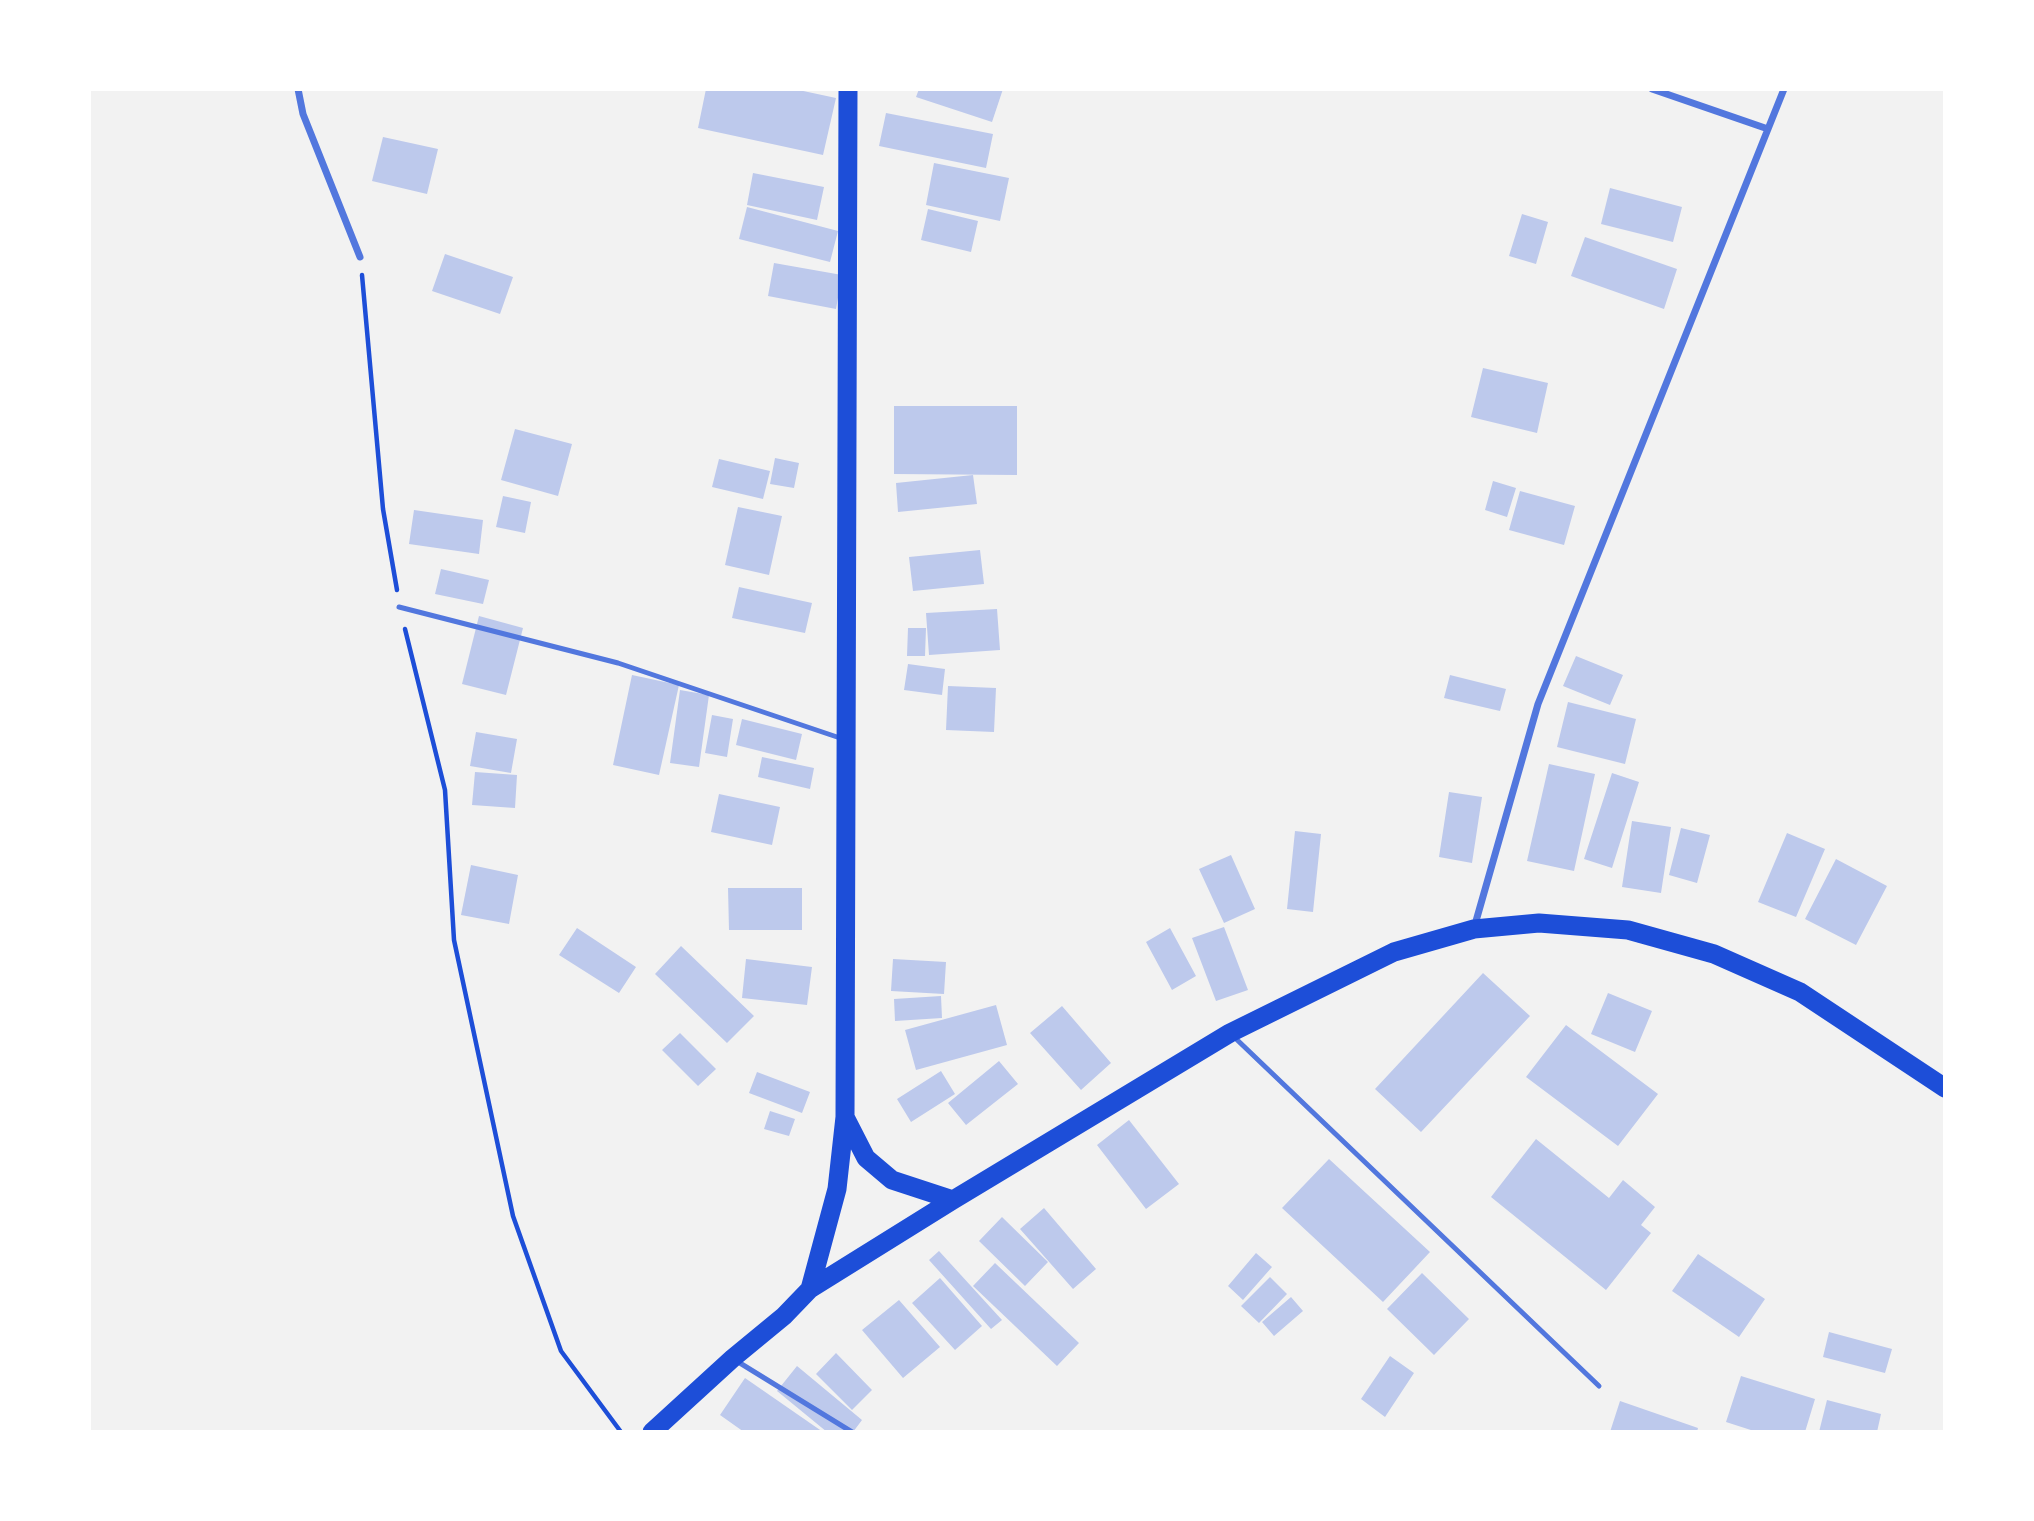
<!DOCTYPE html>
<style>
body{margin:0}
#map{position:relative;width:2034px;height:1521px;overflow:hidden;background:#f2f2f2;font-family:"Open Sans",sans-serif}
canvas{display:block}
.frame{position:absolute;inset:0;border:91px solid #fff;pointer-events:none}
</style>
<div id="map">
<canvas width="2034" height="1521"></canvas>
<div class="frame"></div>
</div>
<script>
const ctx = document.querySelector('canvas').getContext('2d');
ctx.lineJoin = 'round';
function fill(path, color) { ctx.fillStyle = color; ctx.fill(path, 'evenodd'); }
const shape = rows => new Path2D(rows.map(r => 'M' + r).join(''));
function trace(path, color, width, dash) { ctx.strokeStyle = color; ctx.lineWidth = width; ctx.lineCap = dash ? 'butt' : 'round'; ctx.setLineDash(dash || []); ctx.stroke(path); }
fill(shape([
 [706,89,794,89,836,98,823,155,698,128],
 [919,89,1003,89,992,122,916,97],
 [886,113,993,134,986,168,879,146],
 [383,137,438,149,427,194,372,181],
 [934,163,1009,178,1000,221,926,205],
 [753,173,824,187,817,220,747,205],
 [1610,188,1682,207,1673,242,1601,224],
 [747,207,838,231,830,262,739,239],
 [928,209,978,221,971,252,921,240],
 [1522,214,1548,222,1536,264,1509,256],
 [1585,237,1677,269,1664,309,1571,276],
 [445,254,513,277,500,314,432,291],
 [774,263,842,275,836,309,768,296],
 [1483,368,1548,383,1537,433,1471,417],
 [894,406,1017,406,1017,475,894,474],
 [515,429,572,444,558,496,501,480],
 [775,458,799,463,794,488,770,484],
 [719,459,770,471,763,499,712,487],
 [973,475,977,504,898,512,896,483],
 [1493,481,1516,488,1507,517,1485,510],
 [1520,491,1575,506,1564,545,1509,530],
 [503,496,531,502,525,533,496,527],
 [738,507,782,516,769,575,725,565],
 [414,510,483,520,479,554,409,544],
 [980,550,984,584,913,591,909,557],
 [441,569,489,580,483,604,435,594],
 [739,587,812,603,805,633,732,618],
 [997,609,1000,650,929,655,926,613],
 [479,616,523,628,506,695,462,684],
 [908,628,926,628,925,656,907,656],
 [1576,656,1623,675,1610,705,1563,686],
 [908,664,945,669,942,695,904,690],
 [632,675,679,685,659,775,613,765],
 [1450,675,1506,689,1500,711,1444,698],
 [948,686,996,688,994,732,946,730],
 [680,690,709,695,699,767,670,763],
 [1568,702,1636,719,1625,764,1557,747],
 [712,715,733,719,727,757,705,753],
 [742,719,802,734,796,760,736,745],
 [476,732,517,739,511,773,470,766],
 [762,757,814,768,810,789,758,777],
 [1549,764,1595,774,1574,871,1527,861],
 [475,772,517,775,515,808,472,805],
 [1612,773,1639,782,1612,868,1584,859],
 [1449,792,1482,797,1472,863,1439,857],
 [719,794,780,807,772,845,711,832],
 [1632,821,1671,827,1661,893,1622,887],
 [1681,828,1710,835,1697,883,1669,875],
 [1295,831,1321,834,1313,912,1287,909],
 [1787,833,1825,849,1796,917,1758,902],
 [1231,855,1255,909,1224,923,1199,869],
 [1836,859,1887,886,1856,945,1805,919],
 [471,865,518,875,509,924,461,915],
 [728,888,802,888,802,930,729,930],
 [1224,927,1248,990,1216,1001,1192,938],
 [577,928,636,967,619,993,559,955],
 [1170,928,1196,976,1172,990,1146,942],
 [681,946,754,1016,727,1043,655,974],
 [746,959,812,967,807,1005,742,998],
 [893,959,946,962,944,994,891,991],
 [1483,973,1530,1016,1421,1132,1375,1089],
 [1608,993,1652,1011,1635,1052,1591,1034],
 [941,996,942,1018,895,1021,894,999],
 [996,1005,1007,1045,916,1070,905,1030],
 [1062,1006,1111,1063,1081,1090,1030,1033],
 [1566,1025,1658,1094,1618,1146,1526,1077],
 [680,1033,716,1069,698,1086,662,1050],
 [999,1061,1018,1084,966,1125,948,1103],
 [941,1071,955,1094,911,1122,897,1099],
 [757,1072,810,1092,802,1113,749,1093],
 [770,1111,795,1119,789,1136,764,1129],
 [1129,1120,1179,1184,1146,1209,1097,1145],
 [1536,1139,1609,1198,1623,1180,1655,1207,1641,1225,1651,1233,1606,1290,1491,1197],
 [1329,1159,1430,1252,1383,1302,1282,1208],
 [1044,1208,1096,1269,1073,1289,1020,1229],
 [1002,1217,1048,1262,1025,1286,979,1241],
 [939,1251,1002,1320,991,1329,929,1260],
 [1256,1253,1272,1267,1243,1300,1228,1286],
 [1698,1254,1765,1299,1739,1337,1672,1291],
 [995,1263,1079,1343,1057,1366,973,1286],
 [1422,1273,1469,1319,1434,1355,1387,1309],
 [1270,1277,1287,1294,1259,1323,1241,1306],
 [940,1278,982,1326,955,1350,912,1303],
 [1291,1297,1303,1311,1274,1336,1262,1322],
 [899,1300,940,1347,903,1378,862,1330],
 [1829,1332,1892,1349,1885,1373,1823,1357],
 [836,1353,872,1390,852,1410,816,1374],
 [1390,1356,1414,1373,1385,1417,1361,1399],
 [797,1366,862,1420,853,1432,827,1432,777,1391],
 [1741,1376,1815,1399,1805,1432,1757,1432,1726,1422],
 [745,1378,823,1432,744,1432,720,1415],
 [1827,1400,1881,1414,1877,1432,1819,1432],
 [1620,1401,1698,1428,1697,1432,1610,1432]
]), '#bdc9ec');
trace(shape([
 [362,275,383,509,397,590],
 [405,629,445,790,454,940,513,1216,561,1351,621,1432]
]), '#1d4ed8', 4.5);
trace(shape([
 [399,607,618,663,843,739],
 [1232,1035,1599,1386],
 [735,1360,852,1432]
]), '#5277de', 5);
trace(shape([
 [298,89,303,114,360,257],
 [1652,89,1768,129],
 [1474,928,1538,704,1784,89]
]), '#5277de', 7);
trace(shape([
 [845,1117,866,1158,892,1180,953,1200],
 [810,1289,837,1189,845,1117,848,89],
 [652,1432,733,1358,784,1316,810,1289,953,1200,1230,1033,1394,952,1474,929,1539,923,1628,930,1714,954,1800,992,1945,1088]
]), '#1d4ed8', 19);
</script>
